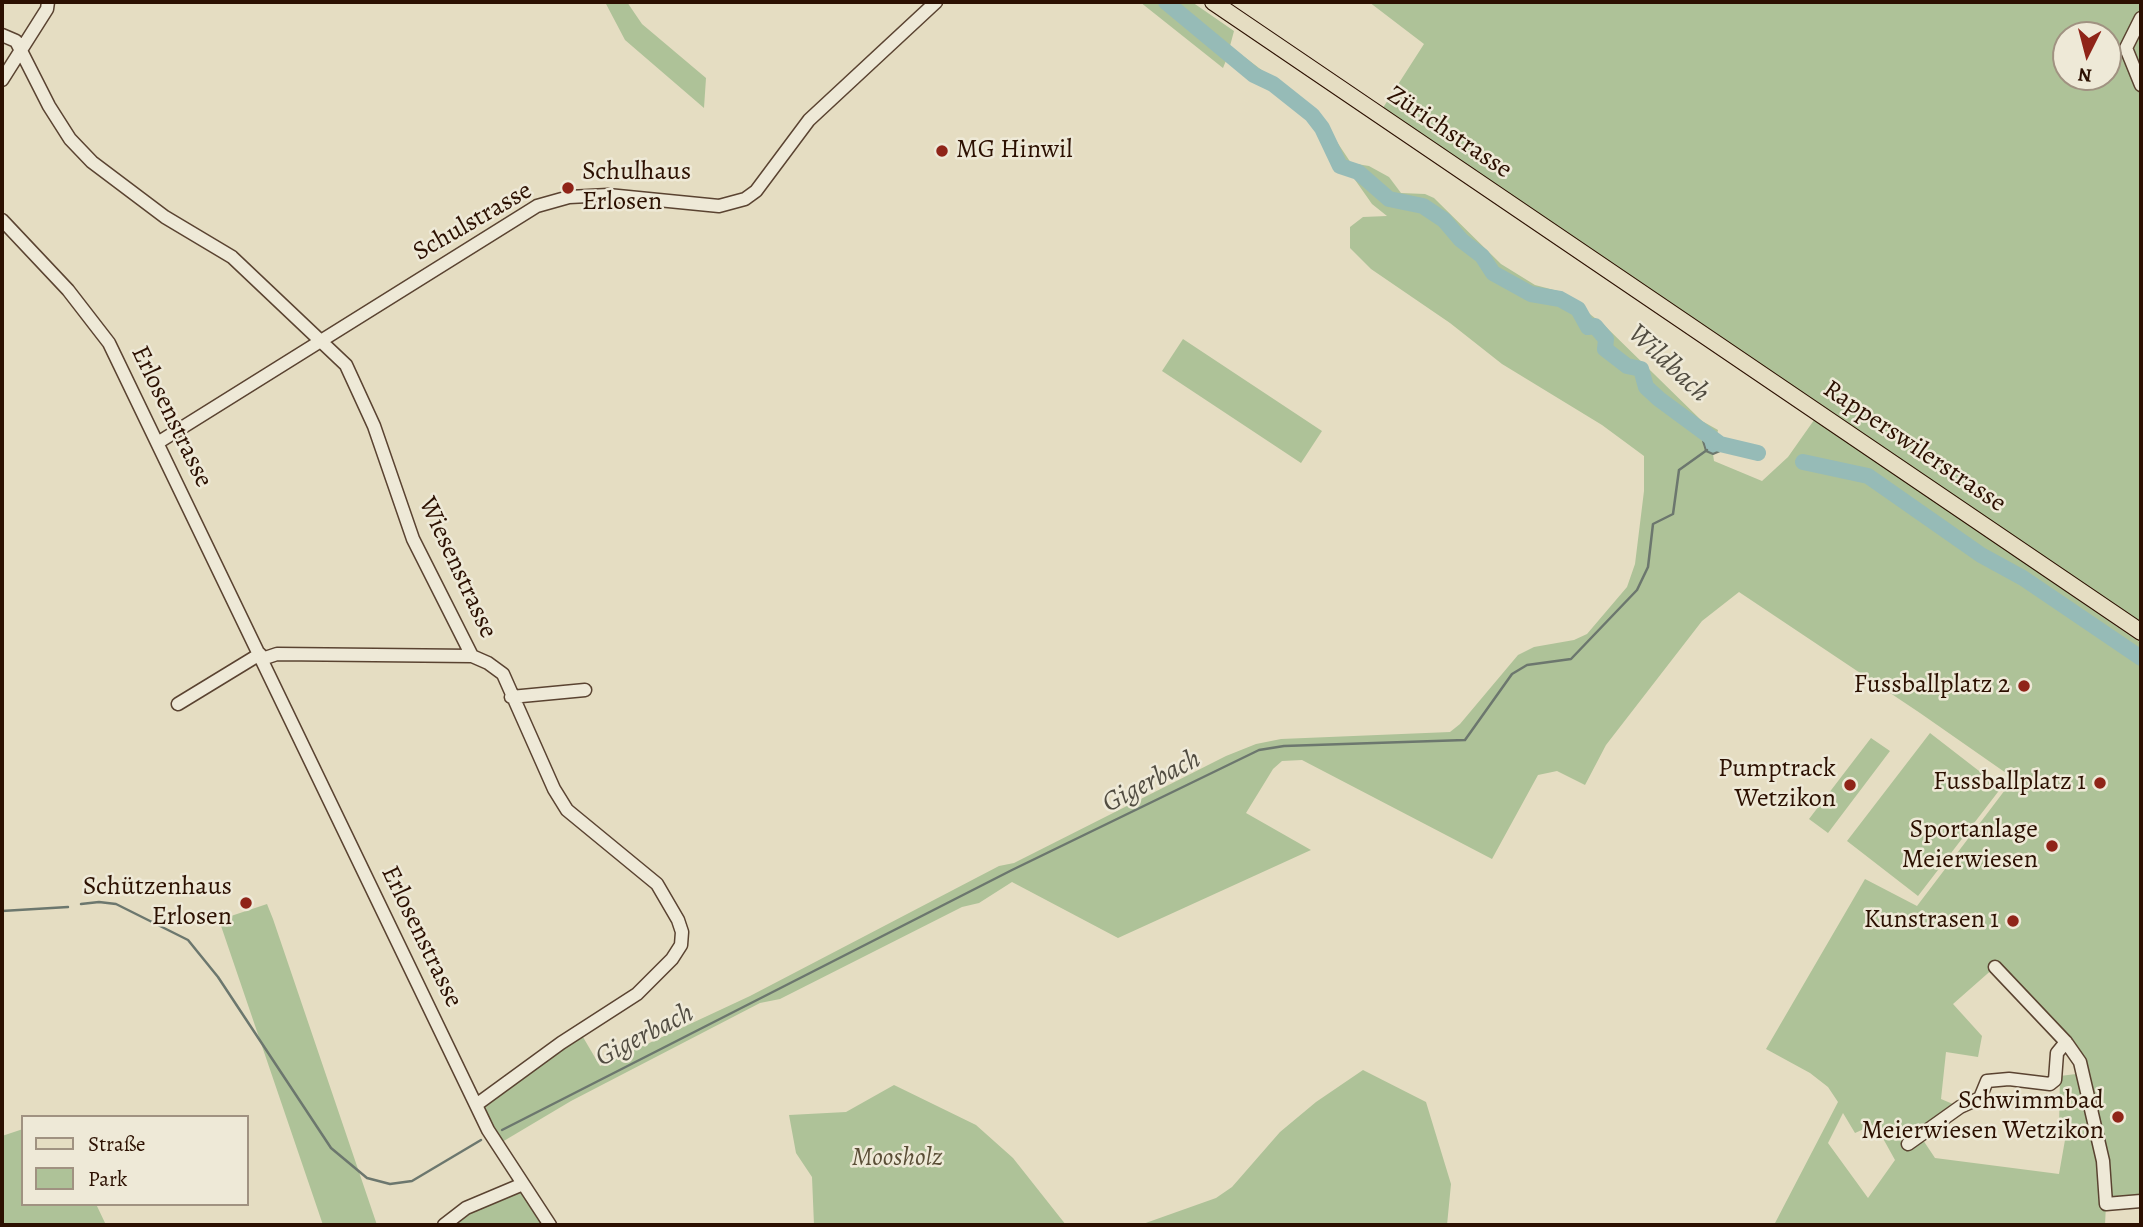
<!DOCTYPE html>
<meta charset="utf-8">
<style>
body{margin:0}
#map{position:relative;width:2143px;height:1227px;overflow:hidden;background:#e5ddc2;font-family:Alegreya,serif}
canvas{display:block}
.frame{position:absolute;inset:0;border:4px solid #2c1001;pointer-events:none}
.legend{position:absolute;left:21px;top:1115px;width:228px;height:91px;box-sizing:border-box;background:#eee9d7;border:2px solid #a09281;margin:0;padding:9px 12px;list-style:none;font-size:21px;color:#2c1001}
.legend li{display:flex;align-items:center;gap:14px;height:35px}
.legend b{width:35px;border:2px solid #a09281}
.north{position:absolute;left:2052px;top:21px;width:70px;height:70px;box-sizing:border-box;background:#eee9d7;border:2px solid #a09281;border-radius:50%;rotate:186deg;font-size:19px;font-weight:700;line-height:28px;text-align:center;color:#2c1001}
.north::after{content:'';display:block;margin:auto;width:24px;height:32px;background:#8f2418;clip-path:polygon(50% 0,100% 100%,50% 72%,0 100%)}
</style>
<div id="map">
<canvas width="2143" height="1227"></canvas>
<div class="frame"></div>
<ul class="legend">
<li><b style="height:9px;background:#e5ddc2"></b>Straße</li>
<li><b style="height:19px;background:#aec298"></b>Park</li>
</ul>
<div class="north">N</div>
</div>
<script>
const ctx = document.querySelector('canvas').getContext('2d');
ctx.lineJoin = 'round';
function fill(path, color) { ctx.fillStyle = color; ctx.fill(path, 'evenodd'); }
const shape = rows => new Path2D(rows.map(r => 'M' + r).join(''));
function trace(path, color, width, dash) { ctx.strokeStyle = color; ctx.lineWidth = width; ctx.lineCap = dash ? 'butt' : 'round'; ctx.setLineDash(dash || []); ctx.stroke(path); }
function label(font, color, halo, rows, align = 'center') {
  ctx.font = font + ' Alegreya,serif'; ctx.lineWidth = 5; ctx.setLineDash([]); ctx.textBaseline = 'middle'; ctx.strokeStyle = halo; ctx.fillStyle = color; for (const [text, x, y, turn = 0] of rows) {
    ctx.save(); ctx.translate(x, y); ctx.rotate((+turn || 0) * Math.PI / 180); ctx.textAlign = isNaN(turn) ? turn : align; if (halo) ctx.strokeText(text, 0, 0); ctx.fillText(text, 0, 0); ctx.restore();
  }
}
fill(shape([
 [605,2,627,2,642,24,706,78,704,108,625,40],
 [1140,2,1192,2,1234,31,1230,46,1317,112,1351,163,1369,166,1389,177,1401,193,1425,194,1434,198,1501,264,1535,285,1558,291,1573,301,1604,325,1702,421,1718,430,1716,439,1706,434,1703,441,1704,448,1713,454,1714,461,1762,481,1788,457,1819,413,1379,114,1424,44,1369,2,2141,2,2141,632,2035,560,2030,567,2141,643,2141,1201,2106,1204,2105,1225,1774,1225,1838,1102,1828,1087,1810,1073,1766,1049,1865,879,1917,906,2008,786,2010,779,2006,773,1920,713,1739,592,1702,621,1606,745,1585,785,1557,771,1538,775,1492,859,1302,760,1282,761,1273,769,1246,813,1311,850,1118,938,1012,882,979,903,962,907,780,999,760,1003,571,1101,497,1145,476,1105,580,1032,600,1066,750,996,999,866,1014,863,1226,756,1256,744,1281,739,1450,732,1460,724,1518,655,1534,647,1574,640,1587,634,1627,587,1635,564,1644,491,1644,456,1602,425,1502,364,1450,323,1371,269,1350,248,1350,227,1363,217,1387,216,1372,204,1353,177,1341,173,1312,124,1282,98,1249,79,1227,58,1223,68],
 [2066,35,2108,35,2108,77,2066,77],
 [1995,967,2084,1073,2060,1076,2059,1127,2065,1140,2059,1174,1935,1158,1919,1134,1960,1107,1941,1099,1946,1052,1978,1057,1982,1036,1953,1004],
 [1843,1113,1855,1133,1875,1124,1895,1160,1868,1198,1828,1143],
 [1183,339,1322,431,1301,463,1162,371],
 [1930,733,2001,788,1918,896,1847,841],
 [1871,738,1890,751,1828,833,1809,819],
 [267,904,273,919,377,1225,323,1225,219,920],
 [1363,1070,1426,1102,1451,1184,1447,1225,1140,1225,1216,1198,1232,1187,1280,1132,1316,1102],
 [894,1085,976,1125,1013,1158,1066,1225,814,1225,812,1177,796,1153,789,1115,846,1112],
 [23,1129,23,1204,96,1204,106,1225,2,1225,2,1136],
 [523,1184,550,1225,444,1225]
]), '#aec298');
const water = shape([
 [1706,434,1723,440,1720,451,1713,454,1706,451,1703,441,1706,434]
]);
fill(water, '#96bbb7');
trace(water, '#6c776e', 2);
trace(shape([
 [81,904,99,902,116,904,188,940,218,977,331,1148,367,1178,390,1184,412,1181,481,1140],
 [2,911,68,907],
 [502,1130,1012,870,1259,750,1284,746,1465,740,1512,674,1527,665,1571,659,1637,590,1648,567,1653,524,1673,514,1679,470,1707,450]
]), '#6c776e', 2.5);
trace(shape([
 [1166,2,1254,75,1273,84,1312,115,1322,128,1340,166,1358,172,1389,199,1423,206,1444,220,1461,240,1482,256,1493,273,1531,294,1560,299,1578,309,1588,327,1595,326,1606,339,1605,349,1627,366,1641,369,1646,387,1659,399,1720,444,1758,453],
 [1803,462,1868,476,1981,555,2023,578,2141,658]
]), '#96bbb7', 16);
const minor = shape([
 [2141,18,2126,48,2141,85],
 [2,35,16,41,49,106,70,139,92,162,165,217,232,257,346,365,374,426,413,539,472,656,488,663,503,674,554,789,567,810,657,884,678,920,682,932,681,945,672,959,637,994,561,1043,476,1105],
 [2,80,47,9,48,2],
 [2,220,68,290,109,343,488,1130,550,1225],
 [159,442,537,206,569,197,608,195,719,206,745,199,756,191,809,120,936,2],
 [262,659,277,654,472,656],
 [511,697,585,690],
 [178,704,260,654],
 [1995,967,2066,1042,2080,1062,2103,1161,2106,1204,2141,1201],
 [1908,1144,1960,1107,1980,1098,1987,1081,2009,1079,2050,1084,2055,1080,2057,1053,2066,1042],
 [444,1225,466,1208,523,1184]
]);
const major = shape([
 [1213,2,2141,632]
]);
trace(minor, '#5a4331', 15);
trace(major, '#2c1001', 18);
trace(minor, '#eee9d7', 12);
trace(major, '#e5ddc2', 16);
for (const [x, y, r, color] of [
 [942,151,7,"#8f2418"],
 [568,188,7,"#8f2418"],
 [2024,686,7,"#8f2418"],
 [2100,783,7,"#8f2418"],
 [1850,785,7,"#8f2418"],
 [2052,846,7,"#8f2418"],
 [246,903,7,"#8f2418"],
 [2013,921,7,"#8f2418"],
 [2118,1117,7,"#8f2418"]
]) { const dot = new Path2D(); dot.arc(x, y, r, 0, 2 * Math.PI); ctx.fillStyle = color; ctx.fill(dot); trace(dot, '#eee9d7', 2.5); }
label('26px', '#2c1001', '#eee9d7', [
 ["Zürichstrasse",1449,133,34],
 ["Schulstrasse",473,222,-30],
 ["Erlosenstrasse",171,417,64],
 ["Rapperswilerstrasse",1914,447,34],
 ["Wiesenstrasse",457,568,65],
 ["Erlosenstrasse",421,937,64]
]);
label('26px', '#2c1001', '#eee9d7', [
 ["MG Hinwil",956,151,"left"],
 ["Schulhaus",582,173,"left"],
 ["Erlosen",582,203,"left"],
 ["Fussballplatz 2",2010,686],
 ["Pumptrack",1836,770],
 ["Wetzikon",1836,800],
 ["Fussballplatz 1",2086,783],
 ["Sportanlage",2038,831],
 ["Meierwiesen",2038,861],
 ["Schützenhaus",232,888],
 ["Erlosen",232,918],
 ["Kunstrasen 1",1999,921],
 ["Schwimmbad",2104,1102],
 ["Meierwiesen Wetzikon",2104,1132]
], 'right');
label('italic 26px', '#5a4e36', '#eee9d7', [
 ["Moosholz",897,1159]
]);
label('italic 28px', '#514c41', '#eee9d7', [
 ["Wildbach",1668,364,43],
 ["Gigerbach",1152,782,-27],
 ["Gigerbach",645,1036,-27]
]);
</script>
